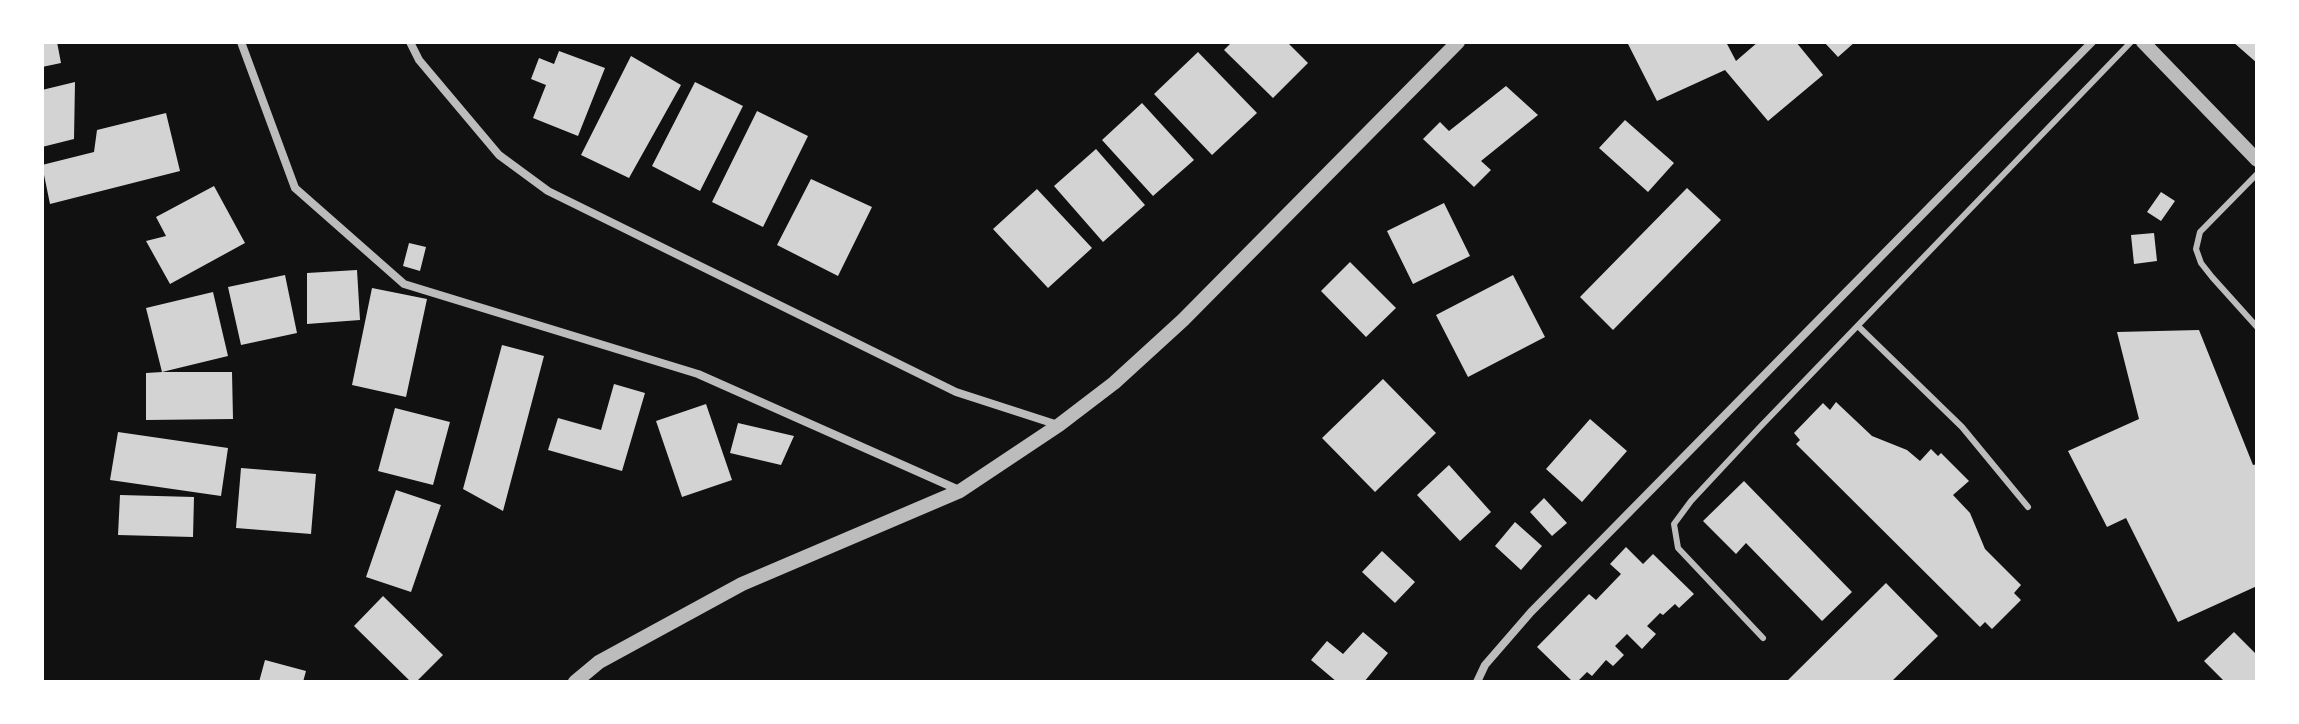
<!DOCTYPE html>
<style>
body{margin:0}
#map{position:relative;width:2299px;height:724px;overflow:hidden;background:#111;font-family:"Source Sans 3",sans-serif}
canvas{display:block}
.frame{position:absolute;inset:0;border:44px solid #fff;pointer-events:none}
</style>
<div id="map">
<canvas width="2299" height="724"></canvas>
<div class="frame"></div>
</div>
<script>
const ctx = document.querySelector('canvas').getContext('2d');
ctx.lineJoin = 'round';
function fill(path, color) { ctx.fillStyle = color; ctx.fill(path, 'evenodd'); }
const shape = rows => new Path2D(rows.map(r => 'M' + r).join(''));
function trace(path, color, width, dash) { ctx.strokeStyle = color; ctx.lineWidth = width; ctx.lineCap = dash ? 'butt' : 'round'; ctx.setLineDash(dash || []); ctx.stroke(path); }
fill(shape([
 [42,42,57,42,61,63,42,67],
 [1232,42,1287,42,1308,63,1273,98,1224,50],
 [1627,42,1726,42,1736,61,1758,42,1796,42,1823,75,1768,121,1725,70,1657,101],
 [1824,42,1855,42,1838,57],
 [2233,42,2257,42,2257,63],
 [559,51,605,68,578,136,533,118,546,85,531,79,539,58,554,64],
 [1198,52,1257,113,1212,155,1154,94],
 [631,56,681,85,629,178,581,155],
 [75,82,74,139,42,147,42,90],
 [695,82,743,106,700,191,652,166],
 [1506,86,1538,115,1481,161,1491,170,1474,187,1423,139,1440,122,1449,131],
 [1142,103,1194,160,1153,196,1102,140],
 [757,111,808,136,763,227,712,202],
 [166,113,180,171,50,204,42,165,94,152,97,130],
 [1625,120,1674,163,1648,192,1599,148],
 [1096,149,1145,205,1103,242,1054,186],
 [811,179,872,207,838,276,777,245],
 [214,186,245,243,170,284,146,241,166,236,156,217],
 [1687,188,1721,220,1613,330,1580,297],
 [1037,189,1092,248,1048,288,993,229],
 [2161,192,2175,201,2161,221,2147,212],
 [1444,203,1470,256,1413,284,1387,231],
 [2154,233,2157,261,2134,264,2131,235],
 [409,243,426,247,420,271,403,266],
 [1350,262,1396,308,1366,337,1321,291],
 [357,270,360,320,307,324,307,273],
 [285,275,297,333,241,345,228,287],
 [1513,275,1545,337,1468,377,1436,315],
 [372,288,427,299,406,397,352,385],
 [213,292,228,356,162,372,146,308],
 [2199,330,2253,465,2257,464,2257,586,2178,622,2126,518,2107,527,2068,451,2139,419,2117,332],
 [502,345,544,356,503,511,463,489],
 [162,372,232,372,233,419,146,420,146,373],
 [1383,379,1436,433,1375,492,1322,438],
 [614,384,645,393,622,471,548,450,558,418,601,430],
 [1836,402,1872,436,1907,450,1920,461,1931,449,1938,456,1941,453,1969,481,1953,495,1970,513,1985,549,2021,585,2014,593,2021,600,1992,629,1985,622,1980,627,1796,444,1800,440,1794,433,1823,403,1830,410],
 [706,404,732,480,682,497,656,421],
 [395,408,450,422,433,485,378,471],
 [1590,419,1627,451,1582,502,1546,469],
 [738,423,794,436,781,465,730,453],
 [118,432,228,448,221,496,110,480],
 [1449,465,1491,512,1460,541,1417,495],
 [241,468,316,474,311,534,236,528],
 [1744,481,1852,592,1822,621,1746,543,1736,554,1703,521],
 [396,490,441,505,411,592,366,577],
 [120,495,194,497,193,537,118,535],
 [1544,498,1567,523,1552,536,1530,512],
 [1515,522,1542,546,1521,570,1495,546],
 [1626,547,1643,564,1653,554,1694,594,1679,608,1675,604,1663,615,1660,613,1647,626,1656,634,1642,649,1627,634,1615,646,1624,655,1613,666,1606,660,1592,676,1587,672,1577,682,1573,682,1537,647,1589,594,1596,600,1621,574,1610,564],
 [1382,551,1415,582,1395,603,1362,572],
 [1886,583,1938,636,1891,682,1786,682],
 [383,596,443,655,416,682,411,682,354,626],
 [1363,632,1388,653,1364,682,1337,682,1311,660,1327,641,1343,654],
 [2234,632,2257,655,2257,682,2225,682,2204,661],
 [265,660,306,671,303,682,259,682]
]), '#d3d3d3');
trace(shape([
 [2257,174,2200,232,2196,249,2201,263,2212,277,2257,327],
 [1859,327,1962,427,2028,507],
 [1763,638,1678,548,1674,524,1691,501,1760,427,2131,42]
]), '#bcbcbc', 6);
trace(shape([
 [241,42,295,188,404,284,698,374,959,490],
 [410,42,419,60,499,155,548,191,956,392,1058,425],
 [1477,682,1485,665,1531,612,2092,42]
]), '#bcbcbc', 8);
trace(shape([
 [2143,42,2257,160],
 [575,682,599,662,742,584,960,491,1059,425,1114,383,1183,320,1458,42]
]), '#bcbcbc', 14);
</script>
